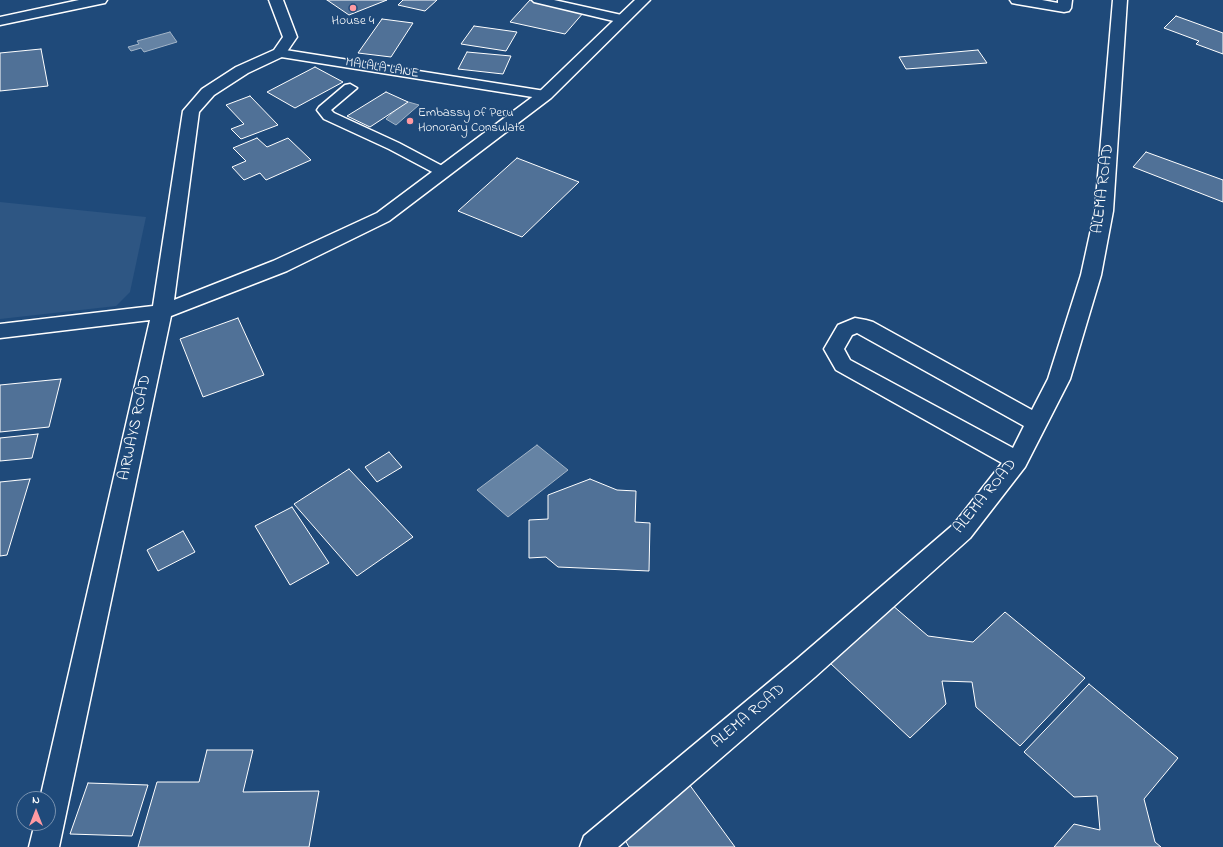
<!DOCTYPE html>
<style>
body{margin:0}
#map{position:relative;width:1223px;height:847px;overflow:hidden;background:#1f4a7a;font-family:"Indie Flower",sans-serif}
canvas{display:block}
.north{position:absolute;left:16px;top:791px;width:40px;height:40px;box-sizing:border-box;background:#1f4a7a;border:1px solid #7992af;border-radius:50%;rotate:0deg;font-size:11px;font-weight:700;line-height:16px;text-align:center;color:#fff}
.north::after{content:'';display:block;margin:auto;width:14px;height:18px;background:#ff9aa2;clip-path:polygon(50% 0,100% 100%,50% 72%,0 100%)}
</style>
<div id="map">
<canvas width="1223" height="847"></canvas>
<div class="north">N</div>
</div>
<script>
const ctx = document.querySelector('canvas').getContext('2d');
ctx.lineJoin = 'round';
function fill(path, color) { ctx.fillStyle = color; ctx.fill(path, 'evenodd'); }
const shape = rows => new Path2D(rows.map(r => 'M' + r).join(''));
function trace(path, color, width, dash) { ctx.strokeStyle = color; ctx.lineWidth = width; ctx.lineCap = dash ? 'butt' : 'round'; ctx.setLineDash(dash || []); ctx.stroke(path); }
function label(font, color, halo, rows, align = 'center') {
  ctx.font = font + ' "Indie Flower",sans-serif'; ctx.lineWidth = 3; ctx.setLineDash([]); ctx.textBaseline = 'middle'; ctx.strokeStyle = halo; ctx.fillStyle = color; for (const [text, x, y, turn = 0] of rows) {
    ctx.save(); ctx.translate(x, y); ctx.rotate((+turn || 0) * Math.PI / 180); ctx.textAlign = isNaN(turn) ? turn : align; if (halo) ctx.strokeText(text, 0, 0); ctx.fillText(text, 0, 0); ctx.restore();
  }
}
fill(shape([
 [0,202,146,217,130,292,116,306,0,319]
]), '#2e5683');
const water = shape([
 [170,32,177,42,144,52,141,48,131,51,128,47,139,44,137,41,170,32],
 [405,101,419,105,396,125,386,119,405,101],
 [537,445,568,470,508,517,477,490,537,445]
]);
fill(water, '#6583a4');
trace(water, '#a3b5c8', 1);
const building = shape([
 [327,0,387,0,349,15,327,0],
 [403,0,437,0,425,11,398,5,403,0],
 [530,0,584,12,565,34,510,22,530,0],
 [1176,16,1223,33,1223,54,1196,44,1199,41,1164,28,1176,16],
 [382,19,413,23,391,57,358,53,382,19],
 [474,26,517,32,506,51,461,44,474,26],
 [41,49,48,86,0,91,0,53,41,49],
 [978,50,987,63,906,69,899,57,978,50],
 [467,52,511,56,503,74,458,69,467,52],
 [315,67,343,82,295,108,267,92,315,67],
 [386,92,408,102,370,127,347,116,386,92],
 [250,96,278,125,241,139,231,129,244,124,226,105,250,96],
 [257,138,267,147,288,138,311,160,266,180,260,173,244,180,232,167,246,161,233,148,257,138],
 [1146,152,1223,180,1223,202,1133,167,1146,152],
 [517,158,579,182,522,237,458,211,517,158],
 [238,318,264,375,203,397,180,339,238,318],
 [61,379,49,427,0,432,0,385,61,379],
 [38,434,32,458,0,461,0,438,38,434],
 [389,452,402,467,377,482,365,467,389,452],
 [349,469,413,537,357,576,294,504,349,469],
 [30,479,7,555,0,556,0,482,30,479],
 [590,479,617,490,636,491,635,522,650,523,649,571,558,567,546,557,529,558,529,520,548,519,548,495,590,479],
 [292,507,329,563,290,585,255,526,292,507],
 [183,531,195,552,158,571,147,550,183,531],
 [877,592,928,636,973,642,1005,612,1085,678,1020,746,976,707,972,682,942,681,946,704,910,738,814,648,877,592],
 [1089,684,1178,758,1144,799,1155,842,1161,847,1054,847,1074,824,1100,830,1097,796,1074,797,1024,752,1089,684],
 [207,750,253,750,243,792,319,791,309,847,138,847,157,782,199,782,207,750],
 [686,780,735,847,629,847,618,828,686,780],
 [88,783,148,785,132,836,70,834,88,783]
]);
fill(building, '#507197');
trace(building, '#fff', 1);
const lane = shape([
 [532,0,554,0,626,16,628,19,622,23,534,2,532,0],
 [279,49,545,91,552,95,545,99,275,56,273,53,279,49],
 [350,84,357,88,331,110,334,113,399,143,448,169,450,172,448,175,438,175,389,149,324,119,317,110,319,107,345,85,350,84]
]);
const street = shape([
 [79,0,107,0,105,3,100,4,0,25,0,17,79,0],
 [269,0,283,0,297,37,284,56,248,73,214,95,199,112,174,300,273,261,377,213,539,92,635,0,650,0,551,98,389,221,287,271,171,316,59,847,29,847,35,823,48,823,48,799,40,799,150,320,0,338,0,324,153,306,183,111,202,89,236,67,274,50,283,37,269,0],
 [1010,0,1042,0,1058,3,1058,0,1072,0,1071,8,1069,11,1064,12,1017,4,1012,3,1010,0],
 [1113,0,1127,0,1113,211,1101,275,1070,379,1025,467,970,538,815,677,618,847,580,847,584,836,797,659,954,524,1002,463,836,370,824,349,838,325,855,318,866,320,873,322,1032,410,1048,379,1081,275,1095,211,1113,0],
 [857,333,1024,426,1013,448,850,360,844,349,852,335,857,333]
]);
trace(lane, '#fff', 3);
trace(street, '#fff', 3);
fill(lane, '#1f4a7a');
fill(street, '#1f4a7a');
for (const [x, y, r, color] of [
 [353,8,4,"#ff9aa2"],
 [410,121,4,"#ff9aa2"]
]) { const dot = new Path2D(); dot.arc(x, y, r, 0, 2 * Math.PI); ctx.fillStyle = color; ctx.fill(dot); trace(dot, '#1f4a7a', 1.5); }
label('13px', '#fff', '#1f4a7a', [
 ["House 4",353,22],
 ["Embassy of Peru",418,114,"left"],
 ["Honorary Consulate",418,129,"left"]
]);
label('13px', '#fff', '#1f4a7a', [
 ["MALALA LANE",382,69,9]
]);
label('16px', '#fff', '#1f4a7a', [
 ["ALEMA ROAD",1104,189,-83],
 ["AIRWAYS ROAD",136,428,-78],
 ["ALEMA ROAD",986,497,-51],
 ["ALEMA ROAD",749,717,-40]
]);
</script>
